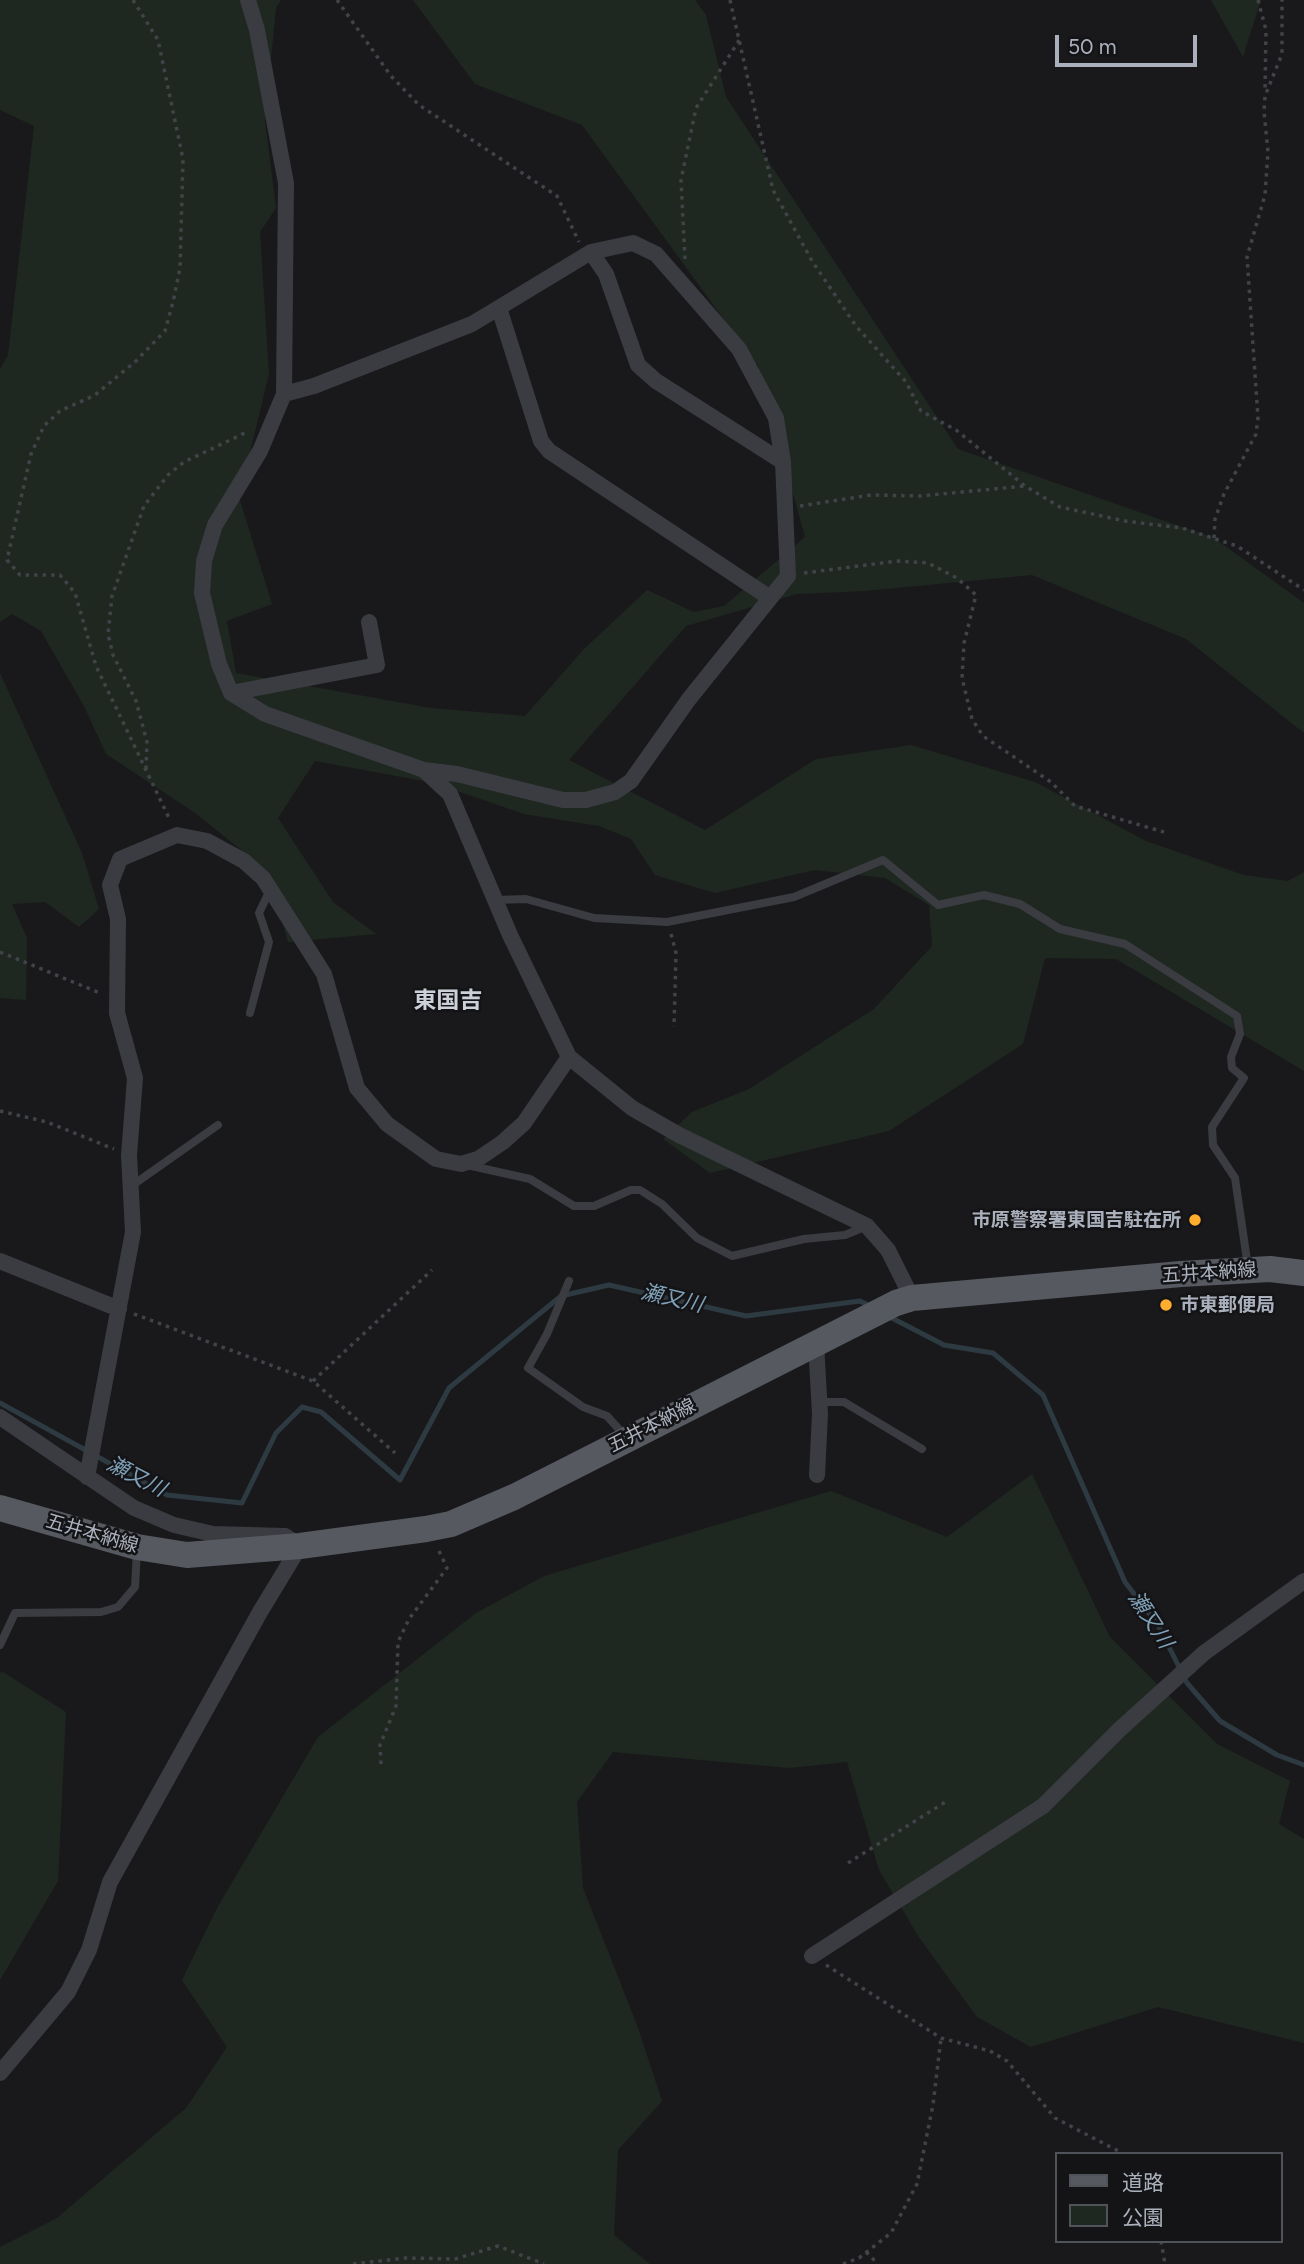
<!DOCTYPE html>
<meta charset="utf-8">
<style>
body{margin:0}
#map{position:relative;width:1304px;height:2264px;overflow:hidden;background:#19191c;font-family:Figtree,"Noto Sans JP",sans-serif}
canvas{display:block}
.legend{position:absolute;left:1055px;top:2152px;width:228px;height:91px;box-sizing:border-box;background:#141417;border:2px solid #505359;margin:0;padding:9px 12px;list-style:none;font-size:21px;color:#abb1bc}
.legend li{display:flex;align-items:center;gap:14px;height:35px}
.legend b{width:35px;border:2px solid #505359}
.scale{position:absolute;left:1055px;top:35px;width:142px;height:32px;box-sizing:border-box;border:4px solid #abb1bc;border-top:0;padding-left:9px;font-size:21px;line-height:24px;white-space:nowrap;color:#abb1bc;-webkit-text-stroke:5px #141417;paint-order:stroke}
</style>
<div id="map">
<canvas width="1304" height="2264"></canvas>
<ul class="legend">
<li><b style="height:9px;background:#565960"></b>道路</li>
<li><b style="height:19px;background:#1f2820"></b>公園</li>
</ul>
<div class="scale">50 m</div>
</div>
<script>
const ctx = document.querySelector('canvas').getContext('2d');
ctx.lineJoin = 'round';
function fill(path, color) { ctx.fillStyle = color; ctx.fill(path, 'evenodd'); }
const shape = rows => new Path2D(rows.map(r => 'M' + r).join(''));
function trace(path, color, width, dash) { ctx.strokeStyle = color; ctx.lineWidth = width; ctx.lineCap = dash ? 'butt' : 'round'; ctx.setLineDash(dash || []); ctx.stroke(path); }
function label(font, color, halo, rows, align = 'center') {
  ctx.font = font + ' Figtree,"Noto Sans JP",sans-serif'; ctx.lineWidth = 5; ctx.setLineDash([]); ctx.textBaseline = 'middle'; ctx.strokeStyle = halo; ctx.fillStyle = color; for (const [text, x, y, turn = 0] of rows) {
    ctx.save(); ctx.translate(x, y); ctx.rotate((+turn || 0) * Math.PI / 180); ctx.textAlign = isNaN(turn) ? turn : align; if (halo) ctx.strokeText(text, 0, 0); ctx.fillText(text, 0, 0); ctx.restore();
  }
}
fill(shape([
 [0,0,281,0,276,8,265,120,276,208,260,232,269,374,239,497,272,604,227,621,236,673,431,708,525,716,583,650,647,590,694,612,724,606,805,537,758,366,582,125,475,84,413,0,695,0,706,15,726,97,958,449,1214,538,1304,603,1304,733,1186,639,1032,575,865,591,797,594,686,626,569,760,705,830,816,759,911,745,1035,782,1146,841,1244,875,1288,881,1304,872,1304,1071,1116,959,1045,958,1023,1044,889,1131,710,1173,663,1139,692,1112,749,1089,874,1009,932,946,929,905,885,878,815,870,715,893,655,875,631,839,599,826,524,814,434,783,315,761,278,818,333,902,376,934,288,942,269,872,195,813,106,754,84,706,41,631,12,614,0,622,0,369,8,355,34,126,0,110],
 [1211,0,1261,0,1243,57],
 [0,673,82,853,99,909,79,927,45,902,12,904,27,938,26,1000,0,998],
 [1032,1474,1110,1637,1217,1744,1290,1781,1279,1824,1304,1839,1304,2043,1158,2007,1031,2047,977,2017,918,1936,879,1870,847,1762,789,1768,613,1752,577,1802,583,1888,637,2025,662,2101,618,2150,614,2235,650,2264,0,2264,0,2247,57,2218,186,2108,227,2047,182,1980,217,1908,318,1737,476,1613,544,1576,831,1491,947,1537],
 [3,1672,66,1712,58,1881,0,1980,0,1673]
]), '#1f2820');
trace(shape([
 [888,1316,944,1345,993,1353,1043,1395,1125,1582,1158,1625,1187,1683,1220,1721,1277,1755,1304,1765],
 [0,1403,167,1495,242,1503,276,1433,302,1407,321,1412,400,1480,449,1388,561,1296,609,1285,746,1316,860,1301,870,1306]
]), '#2e3a41', 5);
trace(shape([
 [133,0,158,40,183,159,180,268,173,302,165,331,136,361,95,395,60,411,44,426,31,454,7,560,20,575,60,575,75,593,96,666,170,820],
 [337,0,391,76,419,105,557,196,579,242],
 [730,0,773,190,812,261,856,326,906,382,921,411,956,430,1025,486,1060,507,1125,521,1182,528,1237,546,1304,590],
 [1258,0,1266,30,1265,91],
 [685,259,681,180,696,108,740,39],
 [800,506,871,495,920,496,1025,486],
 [1214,538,1215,519,1224,494,1256,434,1258,418,1247,257,1265,195,1268,152,1264,111,1265,96,1282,54,1282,0],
 [804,573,898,561,928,563,957,578,976,595,964,643,962,678,972,719,983,736,1051,782,1075,806,1164,832],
 [146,769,147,742,136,701,113,655,108,634,112,596,144,506,168,475,184,462,249,431],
 [671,934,676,953,674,1027],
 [0,952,100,993],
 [0,1111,47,1122,114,1149],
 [134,1314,313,1381,395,1453],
 [313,1381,432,1270],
 [381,1764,380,1745,396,1706,398,1642,409,1619,447,1568,438,1549],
 [848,1863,947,1801],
 [826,1965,941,2038,990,2051,1007,2061,1055,2118,1124,2154],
 [1161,2241,1165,2264],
 [866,2252,878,2264],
 [353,2264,406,2258,455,2259,498,2246,544,2264],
 [843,2264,859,2258,891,2233,917,2184,933,2105,941,2038]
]), '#404348', 3.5, [3.5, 5]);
trace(shape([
 [495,900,526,899,594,918,667,922,794,897,883,860,938,905,984,895,1020,904,1060,929,1125,944,1237,1016,1240,1034,1231,1057,1232,1068,1244,1078,1212,1127,1213,1145,1235,1178,1248,1267],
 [250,1013,269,942,259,913,270,890],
 [467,1165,530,1179,574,1206,594,1206,631,1190,640,1190,662,1204,697,1238,732,1256,804,1239,845,1235,867,1226],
 [130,1187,218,1125],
 [569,1281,547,1334,528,1368,583,1407,607,1416,626,1437],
 [820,1402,844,1402,922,1449],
 [0,1645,15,1613,101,1612,118,1607,135,1587,137,1550]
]), '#3a3c41', 8);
trace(shape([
 [248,0,257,30,286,183,284,394,260,451,215,525,204,561,202,593,219,664,231,693,265,714,424,770,457,774,563,800,586,800,615,792,631,781,689,699,788,576,783,462,776,418,739,349,656,254,633,243,591,252,472,324,314,386,284,394],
 [591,252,606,274,638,365,656,381,783,462],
 [499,308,541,441,549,451,770,598],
 [231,693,377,665,369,622],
 [424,770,450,794,510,935,569,1057,632,1108,679,1135,867,1226,888,1250,912,1298],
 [0,1261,119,1309],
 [816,1343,820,1414,817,1475],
 [0,1417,134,1508,174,1525,213,1534,285,1536,300,1546,260,1612,110,1882,89,1950,68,1992,0,2073],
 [87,1477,133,1232,129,1155,135,1078,117,1013,118,919,110,885,120,859,177,835,207,841,244,861,263,878,324,974,357,1088,387,1124,436,1159,461,1164,478,1159,503,1142,524,1123,569,1057],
 [812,1956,1043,1806,1119,1730,1204,1653,1304,1581]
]), '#3a3c41', 16);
trace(shape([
 [0,1508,137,1547,187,1555,300,1546,426,1529,451,1524,514,1497,896,1303,912,1298,1181,1274,1270,1269,1304,1273]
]), '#565960', 26);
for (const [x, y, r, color] of [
 [1195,1220,7,"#ffad2e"],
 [1166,1305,7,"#ffad2e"]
]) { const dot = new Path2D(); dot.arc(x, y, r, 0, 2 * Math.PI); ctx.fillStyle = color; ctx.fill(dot); trace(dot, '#141417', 2.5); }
label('bold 19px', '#abb1bc', '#141417', [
 ["市原警察署東国吉駐在所",1181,1220],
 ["市東郵便局",1180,1305,"left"]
], 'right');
label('19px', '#abb1bc', '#141417', [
 ["五井本納線",1209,1273,-4],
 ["五井本納線",652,1426,-27],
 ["五井本納線",92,1534,16]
]);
label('italic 21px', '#80a2b9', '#141417', [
 ["瀬又川",672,1299,13],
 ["瀬又川",136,1477,27],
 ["瀬又川",1150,1620,57]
]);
label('bold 23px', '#ccd0d8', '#141417', [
 ["東国吉",448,1001]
]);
</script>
